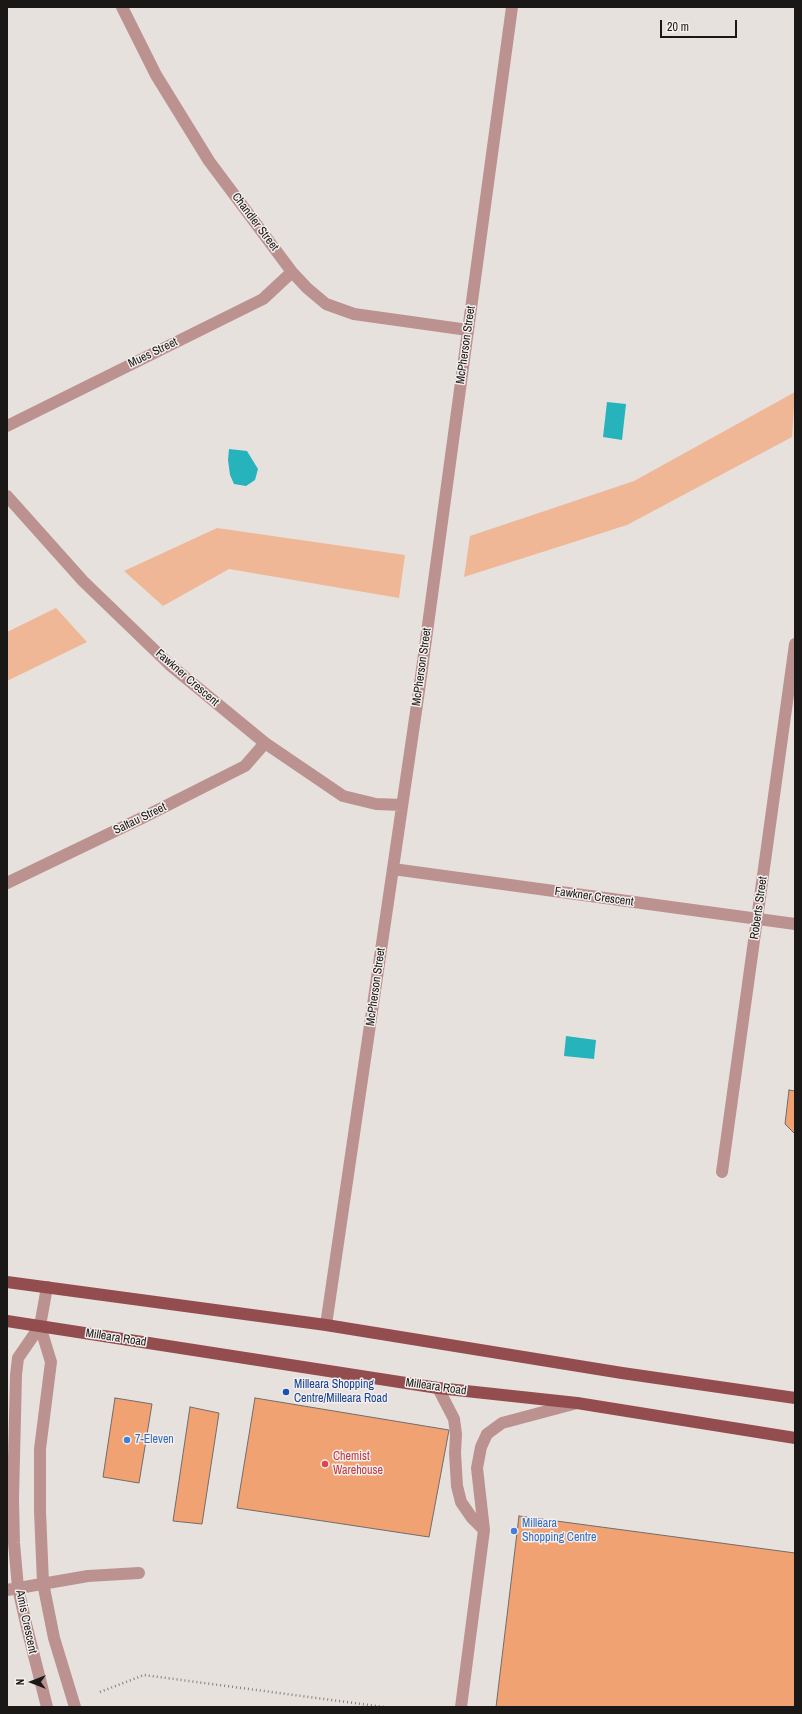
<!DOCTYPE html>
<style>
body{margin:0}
#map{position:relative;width:802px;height:1714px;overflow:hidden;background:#e7e1de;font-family:"Archivo Narrow",sans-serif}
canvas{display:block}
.frame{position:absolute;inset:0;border:8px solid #1a1817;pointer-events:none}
.north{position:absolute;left:12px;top:1662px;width:40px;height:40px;-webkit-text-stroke:3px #f4efec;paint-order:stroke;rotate:270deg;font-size:11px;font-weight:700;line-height:16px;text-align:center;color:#1a1817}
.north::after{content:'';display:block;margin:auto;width:14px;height:18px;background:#1a1817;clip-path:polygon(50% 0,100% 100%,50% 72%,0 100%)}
.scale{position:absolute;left:660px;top:20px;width:77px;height:18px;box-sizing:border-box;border:2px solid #1a1817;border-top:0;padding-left:5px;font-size:12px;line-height:14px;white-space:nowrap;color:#1a1817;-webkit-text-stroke:3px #f4efec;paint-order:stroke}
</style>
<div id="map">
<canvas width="802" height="1714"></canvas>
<div class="frame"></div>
<div class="north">N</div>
<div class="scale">20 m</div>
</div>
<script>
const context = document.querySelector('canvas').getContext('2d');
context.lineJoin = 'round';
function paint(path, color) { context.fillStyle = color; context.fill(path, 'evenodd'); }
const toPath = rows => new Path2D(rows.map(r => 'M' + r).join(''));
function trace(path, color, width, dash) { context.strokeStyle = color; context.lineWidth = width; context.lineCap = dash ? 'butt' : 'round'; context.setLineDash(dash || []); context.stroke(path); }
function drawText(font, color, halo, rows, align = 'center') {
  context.font = font + ' "Archivo Narrow",sans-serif'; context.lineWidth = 3; context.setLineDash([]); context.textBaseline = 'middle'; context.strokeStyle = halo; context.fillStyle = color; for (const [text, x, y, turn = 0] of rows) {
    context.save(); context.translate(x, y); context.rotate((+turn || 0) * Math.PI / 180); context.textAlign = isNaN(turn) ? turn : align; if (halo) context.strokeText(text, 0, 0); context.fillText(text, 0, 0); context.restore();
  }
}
paint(toPath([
 [795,392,792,437,627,525,464,577,470,536,634,481],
 [217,528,405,555,399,598,229,569,163,606,124,571],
 [56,608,87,642,7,681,7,632]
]), '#efb796');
paint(toPath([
 [607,402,626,404,622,440,603,437],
 [229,449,247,451,258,469,255,480,246,486,234,484,230,475,228,460],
 [566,1036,596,1040,594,1059,564,1056]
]), '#26b3bc');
const building = toPath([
 [789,1090,795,1091,795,1134,785,1124,789,1090],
 [115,1398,152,1404,139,1483,103,1477,115,1398],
 [255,1398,449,1430,429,1537,237,1508,255,1398],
 [190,1407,219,1413,202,1524,173,1521,190,1407],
 [519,1516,795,1553,795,1707,496,1707,519,1516]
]);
paint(building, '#f0a273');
trace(building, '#706c69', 1);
trace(toPath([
 [100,1692,144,1675,384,1707]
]), '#837f7d', 2.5, [1, 3]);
trace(toPath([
 [122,7,156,75,209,161,292,272,307,288,326,304,354,314,468,330],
 [7,426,263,299,292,272],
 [7,496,83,581,170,665,265,743,343,796,376,804,402,805],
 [393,869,795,924],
 [7,883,146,816,245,766,265,743],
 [722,1172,795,644],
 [47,1287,40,1326,18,1358,16,1375,13,1499,14,1543,18,1588,27,1628,47,1707],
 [326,1325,419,691,512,7],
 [40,1326,51,1362,40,1449,40,1511,43,1583,54,1638,75,1707],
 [438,1388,454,1419,456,1434,455,1453,457,1486,461,1502,472,1518,484,1530],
 [7,1590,88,1576,139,1573],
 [461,1707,484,1530,477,1468,481,1447,487,1434,502,1423,577,1403]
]), '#bc9291', 12);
trace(toPath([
 [7,1282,326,1325,622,1373,795,1398],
 [7,1321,438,1388,577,1403,795,1438]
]), '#944d4f', 12);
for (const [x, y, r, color] of [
 [286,1392,4,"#1a4fb4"],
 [127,1440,4,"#3f7fe0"],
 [325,1464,4,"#e0444e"],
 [514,1531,4,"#3f7fe0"]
]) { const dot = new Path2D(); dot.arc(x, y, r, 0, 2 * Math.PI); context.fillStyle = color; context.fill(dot); trace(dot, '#f4efec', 1.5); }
drawText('12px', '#1a1817', '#f4efec', [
 ["Chandler Street",255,222,53],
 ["McPherson Street",466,345,-82],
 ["Mues Street",153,353,-26],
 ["McPherson Street",422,667,-82],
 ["Fawkner Crescent",187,678,41],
 ["Saltau Street",140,819,-26],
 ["Fawkner Crescent",594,897,8],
 ["Roberts Street",759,908,-82],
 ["McPherson Street",376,987,-82],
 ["Milleara Road",116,1338,9],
 ["Milleara Road",436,1387,8],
 ["Amis Crescent",26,1622,78]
]);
drawText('12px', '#164399', '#f4efec', [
 ["Milleara Shopping",294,1385],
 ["Centre/Milleara Road",294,1399]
], 'left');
drawText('12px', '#366cbe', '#f4efec', [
 ["7-Eleven",135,1440],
 ["Milleara",522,1524],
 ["Shopping Centre",522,1538]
], 'left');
drawText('12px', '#be3a42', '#f4efec', [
 ["Chemist",333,1457],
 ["Warehouse",333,1471]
], 'left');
</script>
